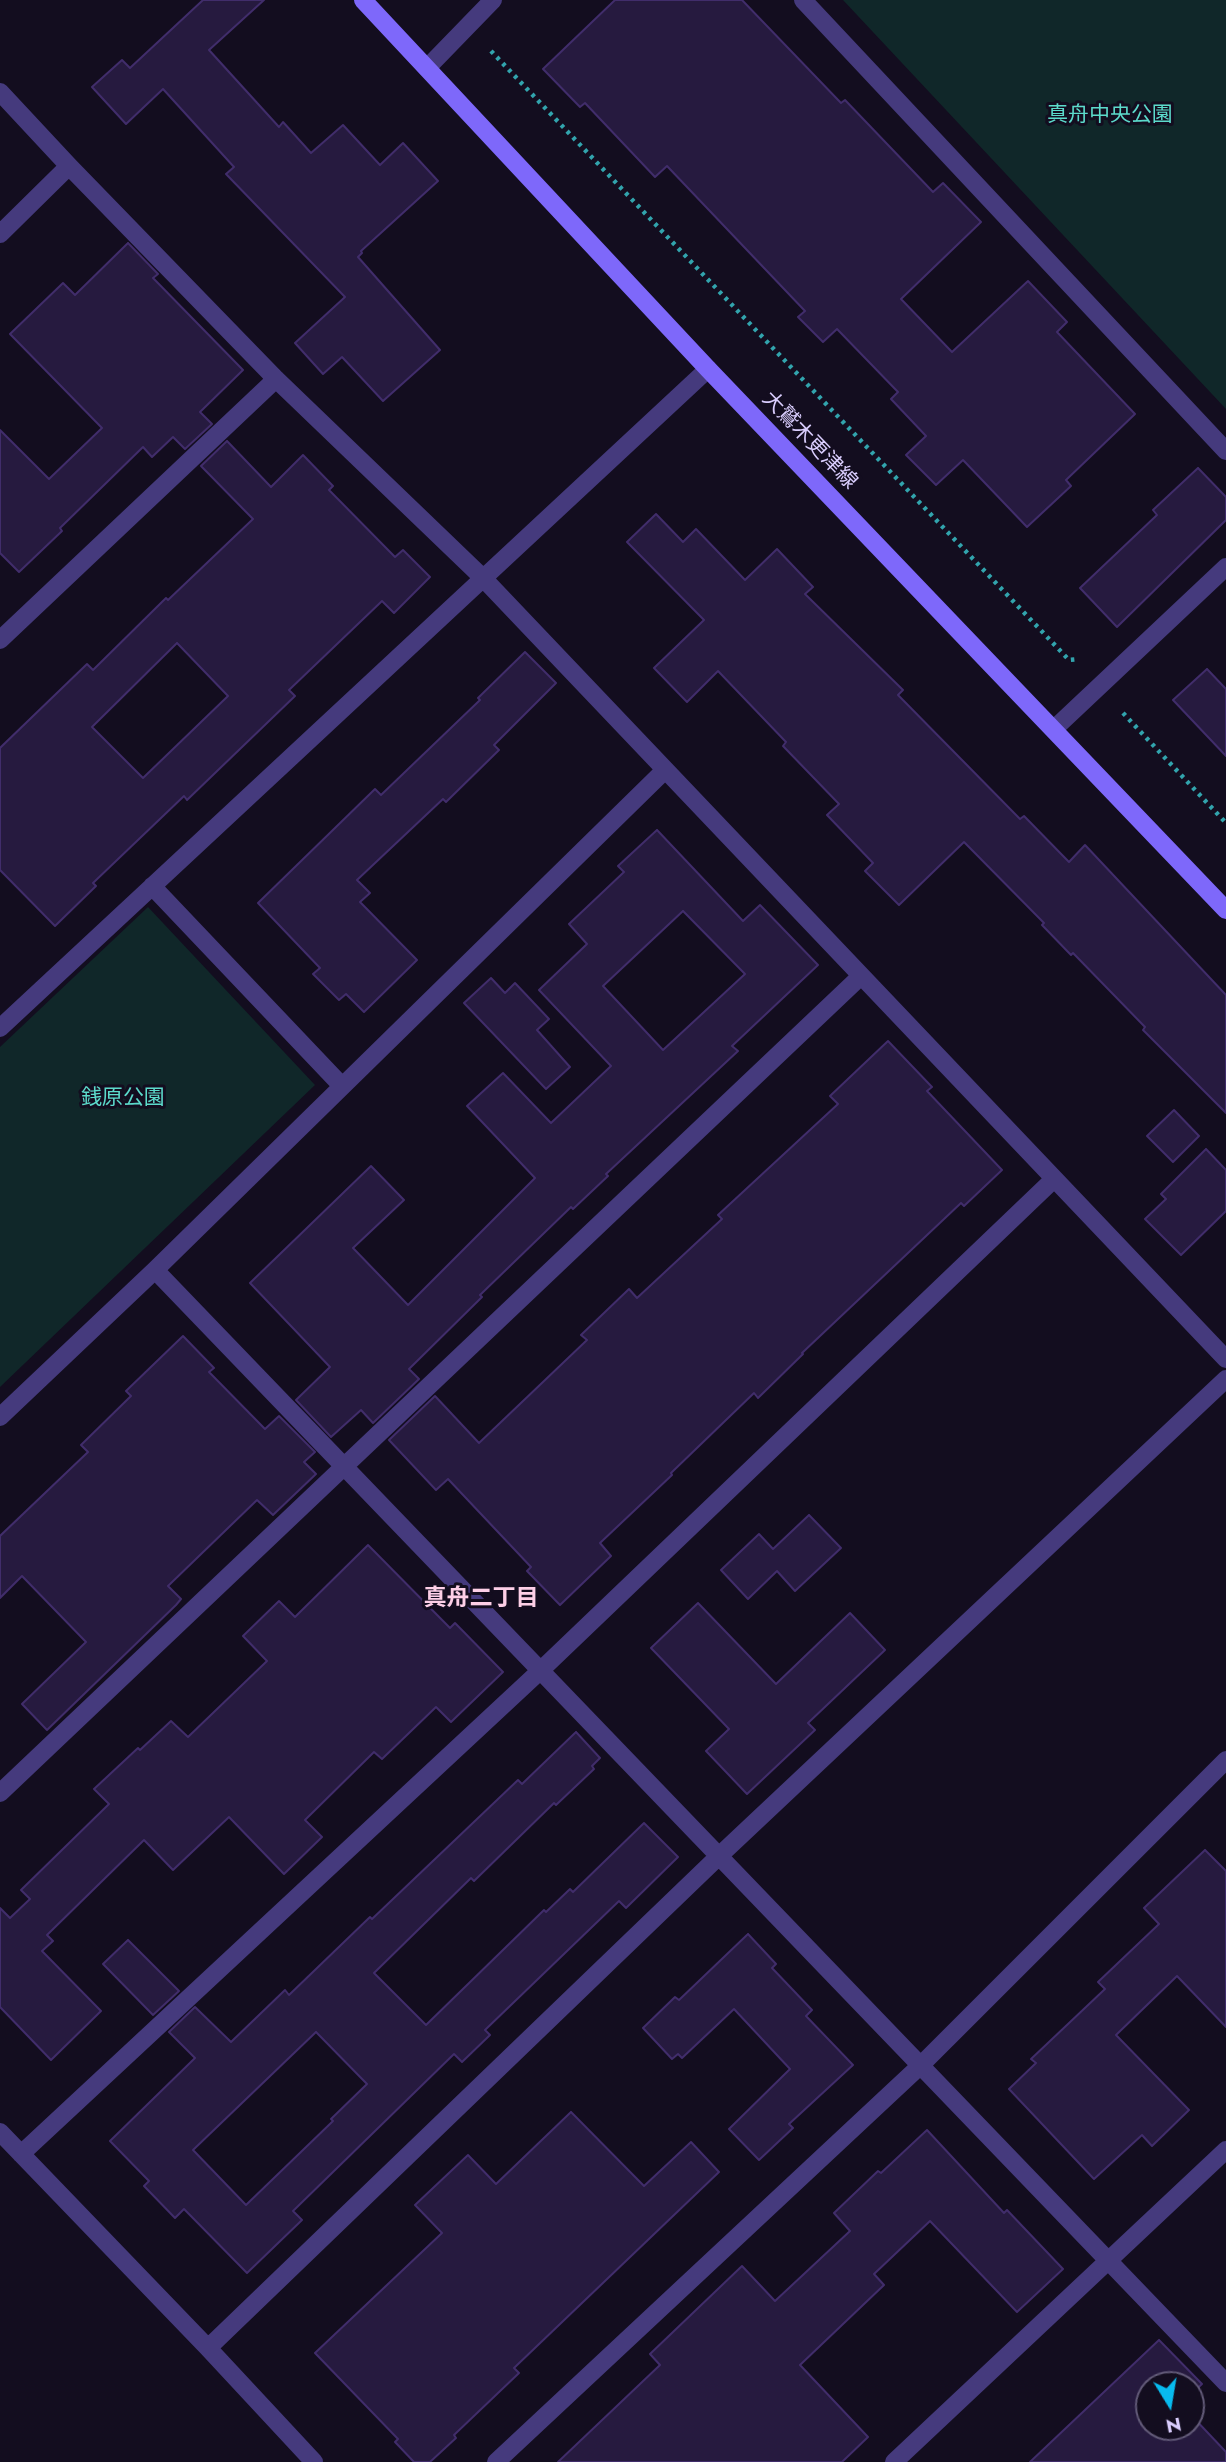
<!DOCTYPE html>
<meta charset="utf-8">
<style>
body{margin:0}
#map{position:relative;width:1226px;height:2462px;overflow:hidden;background:#130d1f;font-family:Jost,sans-serif}
canvas{display:block}
.north{position:absolute;left:1135px;top:2371px;width:70px;height:70px;box-sizing:border-box;background:#130d1f;border:2px solid #625a78;border-radius:50%;rotate:169deg;font-size:19px;font-weight:700;line-height:28px;text-align:center;color:#d9cdfd}
.north::after{content:'';display:block;margin:auto;width:24px;height:32px;background:#08baee;clip-path:polygon(50% 0,100% 100%,50% 72%,0 100%)}
</style>
<div id="map">
<canvas width="1226" height="2462"></canvas>
<div class="north">N</div>
</div>
<script>
const context = document.querySelector('canvas').getContext('2d');
context.lineJoin = 'round';
function paint(path, color) { context.fillStyle = color; context.fill(path, 'evenodd'); }
const toPath = rows => new Path2D(rows.map(r => 'M' + r).join(''));
function trace(path, color, width, dash) { context.strokeStyle = color; context.lineWidth = width; context.lineCap = dash ? 'butt' : 'round'; context.setLineDash(dash || []); context.stroke(path); }
function drawText(font, color, halo, rows, align = 'center') {
  context.font = font + ' Jost,"Noto Sans JP",sans-serif'; context.lineWidth = 6; context.setLineDash([]); context.textBaseline = 'middle'; context.strokeStyle = halo; context.fillStyle = color; for (const [text, x, y, turn = 0] of rows) {
    context.save(); context.translate(x, y); context.rotate((+turn || 0) * Math.PI / 180); context.textAlign = isNaN(turn) ? turn : align; if (halo) context.strokeText(text, 0, 0); context.fillText(text, 0, 0); context.restore();
  }
}
paint(toPath([
 [843,0,1226,0,1226,409],
 [148,907,315,1085,0,1387,0,1047]
]), '#102729');
const building = toPath([
 [203,0,264,0,209,50,279,127,283,122,311,153,343,125,380,165,403,143,438,181,361,251,362,253,358,257,440,350,383,401,342,357,323,374,295,343,345,297,226,174,234,167,163,89,126,124,92,87,122,60,130,68,203,0],
 [615,0,742,0,841,103,845,100,933,192,943,183,981,222,901,299,952,352,1028,281,1067,322,1057,332,1135,414,1066,480,1071,486,1027,527,963,460,936,485,906,455,926,436,891,399,898,392,837,329,823,342,798,317,805,311,667,166,655,177,585,103,580,107,543,69,615,0],
 [128,243,158,274,153,278,243,370,200,412,212,424,185,449,173,437,152,457,143,447,60,528,62,531,19,572,0,553,0,430,49,479,102,428,10,334,63,283,75,295,128,243],
 [227,441,271,487,303,455,333,486,329,490,395,557,403,550,430,577,394,613,382,601,289,690,295,696,187,800,184,796,93,883,96,886,55,926,0,870,0,748,87,664,93,670,166,598,168,600,253,519,201,466,227,441],
 [177,643,228,696,143,778,92,727,177,643],
 [1198,468,1226,497,1226,520,1117,627,1080,588,1157,515,1153,510,1198,468],
 [656,514,683,542,696,529,745,580,777,549,813,587,805,594,903,690,898,695,1020,819,1024,816,1069,862,1085,845,1226,995,1226,1113,1143,1030,1145,1027,1073,953,1071,955,1042,925,1044,923,964,842,899,905,865,871,873,863,827,815,839,804,783,746,786,742,718,671,687,702,654,668,704,620,627,542,656,514],
 [525,652,556,683,494,745,499,750,446,802,443,799,357,880,370,893,360,902,417,960,364,1012,346,994,339,1000,313,974,320,968,258,903,375,789,381,795,480,700,478,698,525,652],
 [1207,669,1226,689,1226,756,1173,700,1207,669],
 [657,830,743,921,760,905,818,965,732,1046,738,1051,606,1174,608,1176,573,1209,571,1207,480,1295,482,1297,409,1369,419,1379,373,1423,361,1410,331,1437,296,1400,330,1367,250,1283,371,1166,404,1200,353,1248,408,1305,535,1178,467,1106,503,1073,551,1123,611,1066,539,990,587,944,569,924,624,872,618,866,657,830],
 [683,911,745,974,663,1050,603,986,683,911],
 [491,978,505,993,515,983,549,1019,537,1030,570,1067,546,1089,464,1003,491,978],
 [888,1041,932,1087,927,1091,1002,1170,964,1206,961,1203,802,1353,803,1354,758,1398,754,1393,671,1473,672,1475,600,1543,611,1556,560,1605,527,1571,531,1567,448,1479,436,1490,389,1440,435,1396,479,1443,587,1340,581,1335,629,1289,637,1298,722,1219,718,1215,838,1104,830,1096,888,1041],
 [1174,1110,1199,1136,1173,1162,1147,1136,1174,1110],
 [1206,1149,1226,1170,1226,1211,1181,1255,1145,1219,1166,1199,1161,1194,1206,1149],
 [183,1336,214,1368,209,1372,265,1429,279,1416,315,1452,304,1462,316,1474,273,1515,257,1500,168,1586,181,1599,176,1605,47,1730,22,1704,86,1642,22,1576,0,1598,0,1536,88,1452,81,1445,131,1396,126,1391,183,1336],
 [809,1515,841,1548,795,1591,777,1571,748,1599,721,1570,759,1534,773,1549,809,1515],
 [368,1545,450,1628,455,1623,503,1672,451,1722,436,1707,382,1759,374,1752,305,1820,322,1837,284,1874,229,1817,173,1870,144,1840,47,1935,53,1941,42,1951,101,2011,51,2060,0,2007,0,1908,10,1918,30,1899,21,1890,109,1804,94,1789,138,1748,140,1750,171,1721,188,1737,267,1661,243,1636,279,1601,295,1617,368,1545],
 [698,1603,776,1684,850,1613,885,1650,808,1723,815,1730,747,1794,706,1751,729,1729,651,1648,698,1603],
 [576,1732,600,1758,592,1766,594,1769,556,1805,554,1803,474,1881,471,1878,374,1973,426,2025,544,1910,546,1912,570,1889,573,1892,644,1823,678,1857,626,1908,619,1901,485,2030,490,2035,462,2062,454,2054,293,2211,302,2220,247,2273,184,2209,175,2218,144,2186,149,2181,110,2141,195,2058,169,2032,195,2007,231,2042,285,1990,289,1995,370,1917,372,1919,518,1780,522,1784,576,1732],
 [316,2032,367,2084,331,2119,333,2121,246,2205,193,2150,316,2032],
 [1205,1850,1226,1871,1226,2027,1177,1976,1116,2035,1189,2110,1152,2146,1142,2135,1094,2179,1009,2089,1036,2063,1031,2059,1105,1989,1098,1982,1159,1924,1144,1908,1205,1850],
 [748,1934,776,1964,772,1968,812,2010,806,2016,853,2065,789,2124,793,2128,759,2160,729,2129,790,2069,734,2009,682,2058,678,2054,672,2059,643,2028,675,1997,679,2000,748,1934],
 [128,1940,179,1991,153,2015,103,1964,128,1940],
 [571,2112,644,2186,691,2142,719,2172,514,2368,519,2373,454,2435,456,2438,430,2462,414,2462,395,2442,398,2439,315,2353,442,2233,415,2205,468,2155,496,2184,571,2112],
 [927,2130,1004,2213,1007,2210,1063,2269,1017,2312,930,2221,874,2274,884,2285,800,2365,868,2437,842,2462,558,2462,660,2365,650,2354,742,2266,775,2301,850,2231,834,2213,878,2171,881,2173,927,2130],
 [1159,2340,1202,2384,1191,2394,1191,2385,1149,2385,1149,2427,1191,2427,1191,2415,1226,2452,1226,2462,1030,2462,1159,2340]
]);
paint(building, '#261a3f');
trace(building, '#412d6b', 2);
trace(toPath([
 [491,51,1069,660,1079,659],
 [1123,713,1226,823]
]), '#32a4ad', 4.5, [3.5, 5]);
trace(toPath([
 [803,0,1226,451],
 [427,68,493,0],
 [0,92,69,166,276,379,483,578,1226,1359],
 [0,234,69,166],
 [0,640,276,379],
 [1054,729,1226,567],
 [152,886,341,1085],
 [0,1028,708,369],
 [155,1270,1226,2383],
 [0,1417,155,1270,665,770],
 [0,1793,861,976],
 [0,2132,208,2348,314,2462],
 [21,2154,541,1670,1054,1179],
 [208,2348,719,1856,1226,1379],
 [496,2462,921,2065,1226,1760],
 [894,2462,1226,2150]
]), '#453a7d', 18);
trace(toPath([
 [363,0,708,369,1226,910]
]), '#7e68fa', 18);
drawText('21px', '#5cdacb', '#130d1f', [
 ["真舟中央公園",1110,116],
 ["銭原公園",123,1099]
]);
drawText('21px', '#d9cdfd', '#130d1f', [
 ["大鷲木更津線",809,441,46]
]);
drawText('bold 23px', '#fdcfe7', '#130d1f', [
 ["真舟二丁目",481,1599]
]);
</script>
